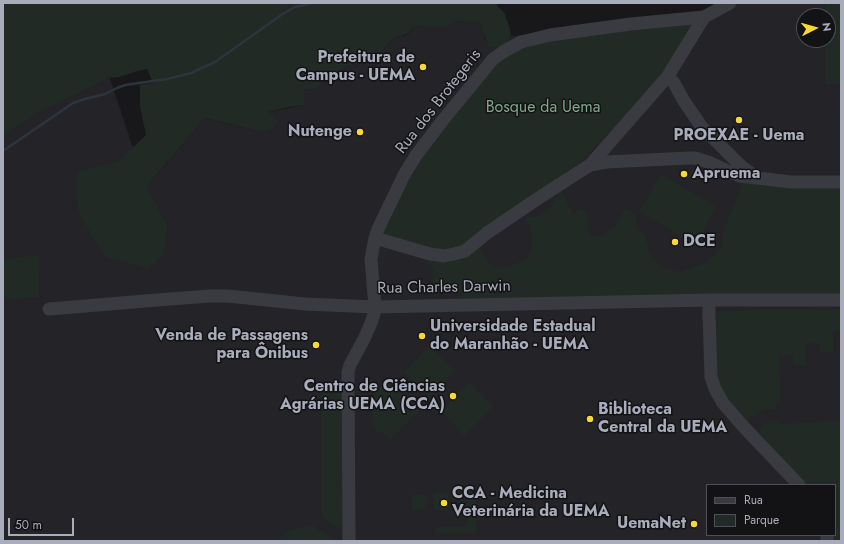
<!DOCTYPE html>
<meta charset="utf-8">
<style>
body{margin:0}
#map{position:relative;width:844px;height:544px;overflow:hidden;background:#18181a;font-family:Jost,sans-serif}
canvas{display:block}
.frame{position:absolute;inset:0;border:4px solid #a9acba;pointer-events:none}
.legend{position:absolute;left:706px;top:484px;width:130px;height:52px;box-sizing:border-box;background:#131315;border:1px solid #4f5057;margin:0;padding:5px 7px;list-style:none;font-size:12px;color:#a9acba}
.legend li{display:flex;align-items:center;gap:8px;height:20px}
.legend b{width:20px;border:1px solid #4f5057}
.north{position:absolute;left:796px;top:8px;width:40px;height:40px;box-sizing:border-box;background:#131315;border:1px solid #4f5057;border-radius:50%;rotate:84deg;font-size:11px;font-weight:700;line-height:16px;text-align:center;color:#a9acba}
.north::after{content:'';display:block;margin:auto;width:14px;height:18px;background:#f8d832;clip-path:polygon(50% 0,100% 100%,50% 72%,0 100%)}
.scale{position:absolute;left:8px;top:518px;width:66px;height:18px;box-sizing:border-box;border:2px solid #a9acba;border-top:0;padding-left:5px;font-size:12px;line-height:14px;white-space:nowrap;color:#a9acba;-webkit-text-stroke:3px #131315;paint-order:stroke}
</style>
<div id="map">
<canvas width="844" height="544"></canvas>
<div class="frame"></div>
<ul class="legend">
<li><b style="height:5px;background:#3a3a41"></b>Rua</li>
<li><b style="height:11px;background:#212a24"></b>Parque</li>
</ul>
<div class="north">N</div>
<div class="scale">50 m</div>
</div>
<script>
const context = document.querySelector('canvas').getContext('2d');
context.lineJoin = 'round';
function paint(path, color) { context.fillStyle = color; context.fill(path, 'evenodd'); }
const toPath = rows => new Path2D(rows.map(r => 'M' + r).join(''));
function trace(path, color, width, dash) { context.strokeStyle = color; context.lineWidth = width; context.lineCap = dash ? 'butt' : 'round'; context.setLineDash(dash || []); context.stroke(path); }
function drawText(font, color, halo, rows, align = 'center') {
  context.font = font + ' Jost,sans-serif'; context.lineWidth = 3; context.setLineDash([]); context.textBaseline = 'middle'; context.strokeStyle = halo; context.fillStyle = color; for (const [text, x, y, turn = 0] of rows) {
    context.save(); context.translate(x, y); context.rotate((+turn || 0) * Math.PI / 180); context.textAlign = isNaN(turn) ? turn : align; if (halo) context.strokeText(text, 0, 0); context.fillText(text, 0, 0); context.restore();
  }
}
paint(toPath([
 [3,3,85,3,146,187,205,118,262,132,269,112,304,105,303,90,317,88,328,78,348,66,360,63,371,62,394,38,407,35,413,28,424,26,449,26,454,21,480,23,483,30,485,40,505,46,511,36,530,35,704,11,715,3,841,3,841,541,3,541],
 [804,16,828,16,828,40,804,40],
 [707,485,835,485,835,535,707,535]
]), '#242327');
paint(toPath([
 [3,3,497,3,497,6,504,12,510,29,511,36,505,46,496,48,488,46,480,23,454,21,449,26,424,26,413,28,407,34,394,38,371,62,360,63,348,66,328,78,317,88,304,90,304,105,289,107,269,112,278,122,272,129,262,132,205,118,146,187,168,226,163,255,148,269,105,257,78,212,77,172,119,161,146,135,140,107,140,85,153,83,147,69,137,71,119,77,109,78,43,110,18,126,3,136],
 [825,3,841,3,841,84,825,84,825,40,828,40,828,16,825,16],
 [693,24,660,80,578,165,518,204,467,244,438,254,381,235,394,203,428,150,500,58,524,45,545,40],
 [661,174,717,207,695,245,639,211],
 [743,182,841,185,841,295,462,299,461,293,456,291,446,292,439,289,431,280,433,277,434,267,427,264,429,260,479,247,493,268,509,266,524,260,531,252,532,236,526,218,539,216,551,207,561,190,573,214,580,209,587,213,586,220,590,235,602,236,617,223,625,209,636,214,636,229,646,235,646,241,651,255,661,267,680,272,707,262,721,248,723,236,729,216,733,208],
 [40,255,39,297,3,300,3,259],
 [777,309,824,310,841,309,841,331,833,331,834,352,820,353,819,343,806,344,806,365,793,365,793,355,779,356,781,402,778,402,776,409,764,410,748,420,740,413,727,398,718,380,716,372,715,314,719,311],
 [430,346,455,371,429,397,403,372],
 [328,381,335,381,339,383,343,388,343,524,341,527,339,528,336,527,326,521,323,517,321,511,321,390,325,385],
 [469,382,494,407,464,436,441,411],
 [390,384,419,411,390,440,381,432,376,431,373,424,372,410,375,392,378,388],
 [775,419,780,422,781,424,841,420,841,541,833,541,832,535,835,535,835,485,807,485,758,431,764,424,768,421],
 [433,493,448,493,448,510,434,510],
 [426,494,426,510,412,510,411,495],
 [466,496,476,496,477,533,435,533,435,527,467,526],
 [312,525,337,541,275,541,291,530]
]), '#212a24');
trace(toPath([
 [3,151,73,103,85,99,105,94,117,88,125,85,167,79,191,73,215,62,284,13,295,7,313,3]
]), '#2d343e', 2.5);
trace(toPath([
 [668,76,674,83,684,101,701,126,742,167,755,176],
 [590,165,668,76,704,17],
 [375,238,430,254,444,256,458,253,465,251,487,233,537,199,590,165,606,162,689,158,695,158,711,163,732,173,740,176,791,182,841,182],
 [709,300,709,314,711,377,715,389,723,403,742,425,799,485],
 [49,309,157,300,210,296,228,296,305,304,375,307,709,300,841,300],
 [827,535,827,541],
 [349,541,348,372,350,365,364,339,371,323,374,314,375,307,371,259,375,238,378,229,404,175,417,154,443,120,493,59,503,52,521,42,538,38,550,35,631,24,704,17,730,3]
]), '#3a3a41', 13);
for (const [x, y, r, color] of [
 [423,67,4,"#f8d832"],
 [739,120,4,"#f8d832"],
 [360,132,4,"#f8d832"],
 [684,174,4,"#f8d832"],
 [675,242,4,"#f8d832"],
 [422,336,4,"#f8d832"],
 [316,345,4,"#f8d832"],
 [453,396,4,"#f8d832"],
 [590,419,4,"#f8d832"],
 [444,503,4,"#f8d832"],
 [694,524,4,"#f8d832"]
]) { const dot = new Path2D(); dot.arc(x, y, r, 0, 2 * Math.PI); context.fillStyle = color; context.fill(dot); trace(dot, '#131315', 1.5); }
drawText('bold 16px', '#a9acba', '#131315', [
 ["Prefeitura de",415,58],
 ["Campus - UEMA",415,76],
 ["Nutenge",352,132],
 ["PROEXAE - Uema",739,136,"center"],
 ["Apruema",692,174,"left"],
 ["DCE",683,242,"left"],
 ["Universidade Estadual",430,327,"left"],
 ["do Maranhão - UEMA",430,345,"left"],
 ["Venda de Passagens",308,336],
 ["para Ônibus",308,354],
 ["Centro de Ciências",445,387],
 ["Agrárias UEMA (CCA)",445,405],
 ["Biblioteca",598,410,"left"],
 ["Central da UEMA",598,428,"left"],
 ["CCA - Medicina",452,494,"left"],
 ["Veterinária da UEMA",452,512,"left"],
 ["UemaNet",686,524]
], 'right');
drawText('16px', '#a9acba', '#131315', [
 ["Rua dos Brotegeris",439,102,-52],
 ["Rua Charles Darwin",444,288,-1]
]);
drawText('16px', '#80a589', '#131315', [
 ["Bosque da Uema",543,108]
]);
</script>
